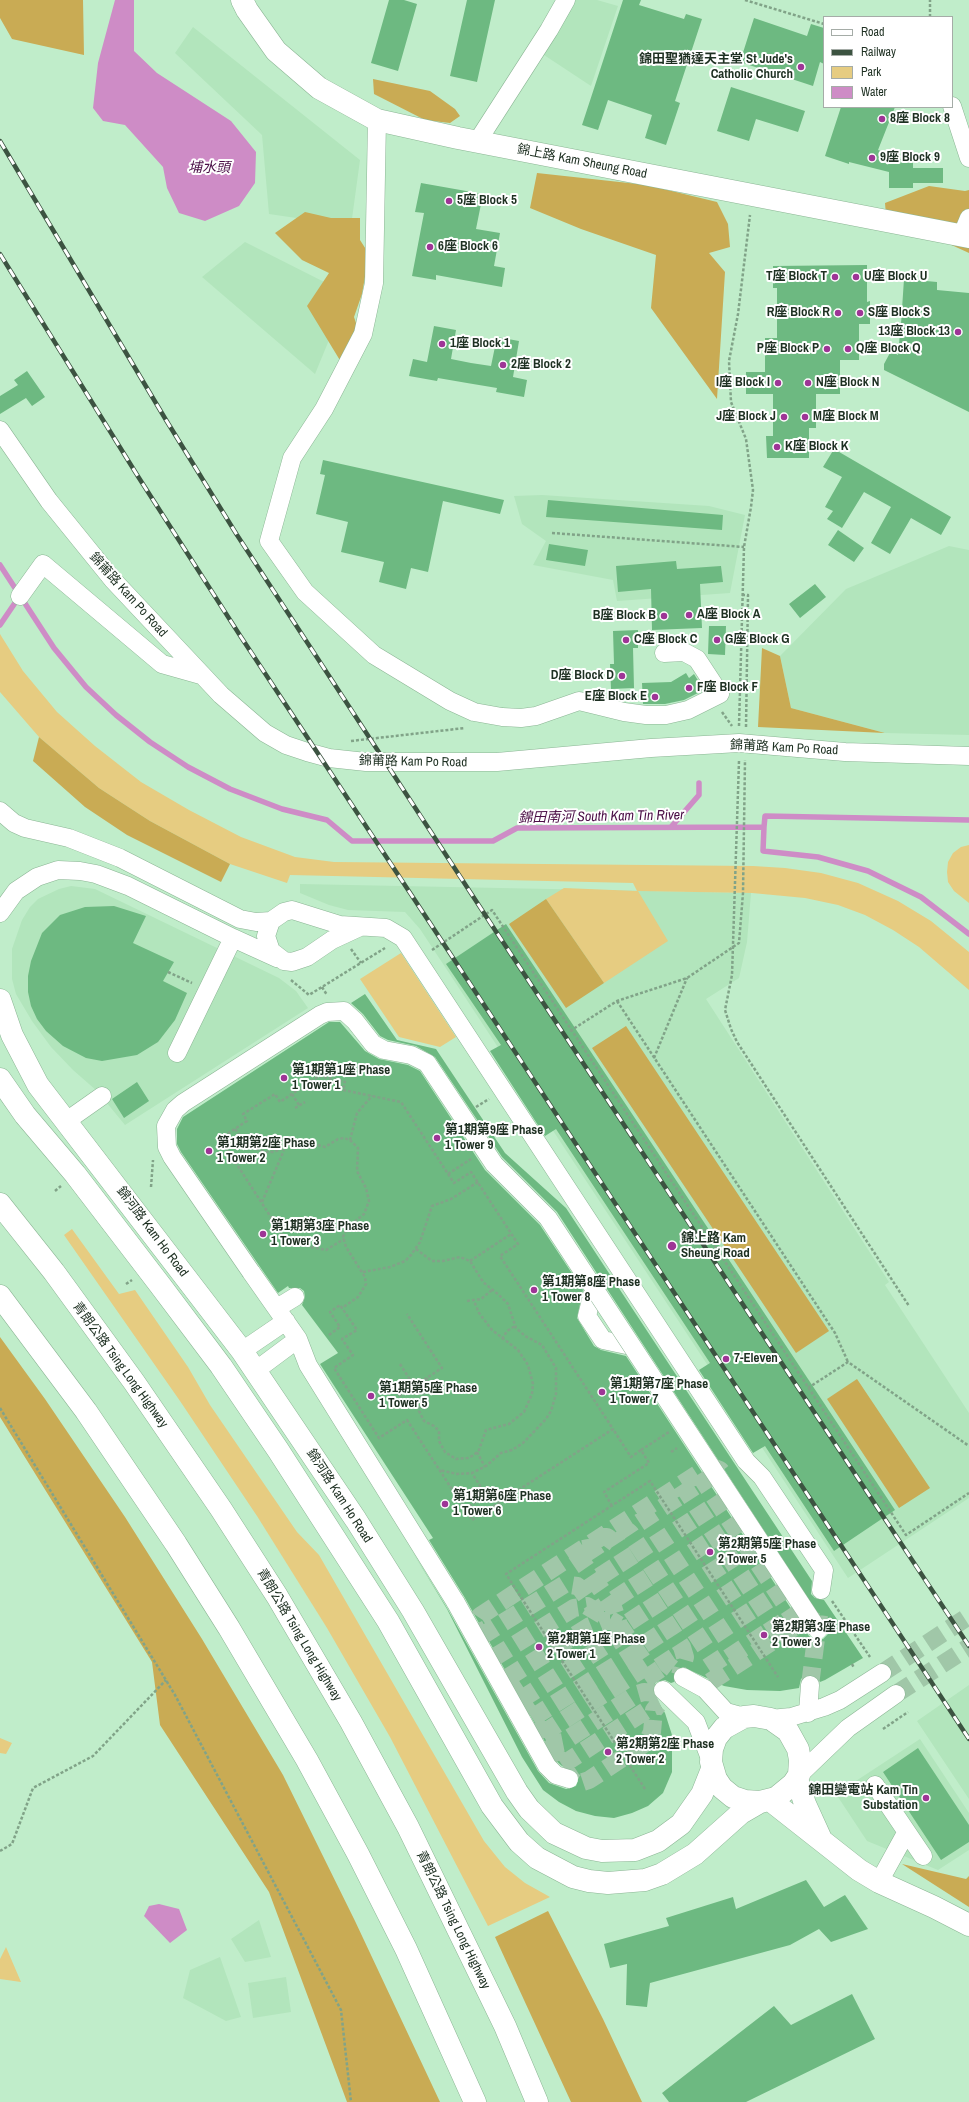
<!DOCTYPE html>
<meta charset="utf-8">
<style>
body{margin:0}
#map{position:relative;width:969px;height:2102px;overflow:hidden;background:#c0edca;font-family:"Archivo Narrow",sans-serif}
canvas{display:block}
.legend{position:absolute;left:823px;top:16px;width:130px;height:92px;box-sizing:border-box;background:#fff;border:1px solid #a5aca7;margin:0;padding:5px 7px;list-style:none;font-size:12px;color:#1e3022}
.legend li{display:flex;align-items:center;gap:8px;height:20px}
.legend b{width:20px;border:1px solid #a5aca7}
</style>
<div id="map">
<canvas width="969" height="2102"></canvas>
<ul class="legend">
<li><b style="height:5px;background:#fff"></b>Road</li>
<li><b style="height:5px;background:#3c5341"></b>Railway</li>
<li><b style="height:11px;background:#e6cc81"></b>Park</li>
<li><b style="height:11px;background:#ce8cc6"></b>Water</li>
</ul>
</div>
<script>
const context = document.querySelector('canvas').getContext('2d');
context.lineJoin = 'round';
function paint(path, color) { context.fillStyle = color; context.fill(path, 'evenodd'); }
const toPath = rows => new Path2D(rows.map(r => 'M' + r).join(''));
function trace(path, color, width, dash) { context.strokeStyle = color; context.lineWidth = width; context.lineCap = dash ? 'butt' : 'round'; context.setLineDash(dash || []); context.stroke(path); }
function drawText(font, color, halo, rows, align = 'center') {
  context.font = font + ' "Archivo Narrow","Noto Sans TC",sans-serif'; context.lineWidth = 4; context.setLineDash([]); context.textBaseline = 'middle'; context.strokeStyle = halo; context.fillStyle = color; for (const [text, x, y, turn = 0] of rows) {
    context.save(); context.translate(x, y); context.rotate((+turn || 0) * Math.PI / 180); context.textAlign = isNaN(turn) ? turn : align; if (halo) context.strokeText(text, 0, 0); context.fillText(text, 0, 0); context.restore();
  }
}
paint(toPath([
 [576,0,597,0,618,6,591,86,541,53],
 [193,27,360,160,351,226,269,214,262,135,175,53],
 [245,242,348,294,315,374,202,277],
 [542,495,709,506,745,515,730,593,617,601,613,580,533,565,546,541,522,524,514,496],
 [949,546,969,550,969,735,885,733,791,708,780,656,846,589],
 [300,884,751,893,747,942,739,978,706,999,889,1282,885,1285,969,1413,969,1498,848,1578,420,929,405,912,348,910,329,905,300,893],
 [71,886,95,889,279,978,296,991,308,1008,125,1125,97,1091,73,1070,51,1047,32,1021,16,994,12,979,12,949,22,920,30,907,38,899,59,889],
 [969,1685,969,1799,917,1721],
 [920,1739,969,1813,969,1850,938,1870,867,1841,836,1794],
 [259,1920,271,1957,245,1962,231,1939],
 [220,1957,241,2017,226,2021,183,1998,190,1970],
 [286,1977,291,2012,253,2018,248,1983]
]), '#b2e5bc');
paint(toPath([
 [0,634,23,671,57,712,95,746,141,782,189,810,241,837,295,857,334,862,753,866,785,868,821,873,858,883,898,901,931,921,969,952,969,990,919,947,893,930,865,915,838,905,805,898,752,893,638,891,668,941,604,983,546,899,564,888,637,891,633,883,290,875,287,883,230,864,150,821,99,788,39,737,0,692],
 [969,845,969,903,954,891,948,882,947,872,948,862,953,853,961,847],
 [401,953,456,1037,440,1047,399,1037,360,979],
 [72,1229,119,1294,135,1290,188,1367,210,1405,297,1532,319,1555,484,1841,505,1867,525,1883,550,1897,488,1926,390,1737,327,1628,257,1516,180,1401,64,1235],
 [0,1738,12,1743,6,1754,0,1753],
 [6,1947,21,1982,0,1979,0,1959]
]), '#e6cc81');
paint(toPath([
 [0,0,83,0,84,55,12,39,0,18],
 [373,79,430,91,455,109,460,116,450,123,425,120,374,94],
 [537,173,647,185,717,202,728,224,730,247,709,253,725,272,717,399,651,308,656,255,581,229,530,208],
 [929,186,965,191,969,190,969,253,886,215,885,203],
 [305,212,331,218,360,218,360,240,369,254,362,294,354,317,365,350,341,362,307,306,329,273,302,260,275,233],
 [762,648,780,656,791,708,885,733,758,727],
 [39,737,99,788,150,821,230,864,221,882,127,835,85,807,33,761],
 [546,899,604,983,566,1008,509,924],
 [626,1026,829,1331,796,1353,592,1048],
 [0,1337,45,1399,125,1517,202,1639,283,1775,355,1921,440,2102,347,2102,269,1892,160,1725,152,1662,0,1417],
 [857,1379,930,1488,899,1508,827,1399],
 [902,1864,966,1879,969,1876,969,1907],
 [548,1911,603,2019,642,2102,571,2102,495,1937]
]), '#c9ab54');
paint(toPath([
 [115,0,134,0,134,51,157,73,231,121,256,152,255,183,239,206,205,221,179,213,167,188,163,167,125,125,103,121,93,108,98,63],
 [159,1904,179,1909,187,1930,170,1943,144,1916,149,1906]
]), '#ce8cc6');
trace(toPath([
 [0,565,54,648,86,687,116,715,150,742,188,767,230,789,282,809,327,820,352,841,493,841,517,828,764,827,765,816,969,820],
 [0,625,19,597],
 [671,827,699,795,699,783],
 [764,827,763,851,818,857,868,871,921,897,969,934]
]), '#ce8cc6', 5.5);
paint(toPath([
 [389,0,404,0,417,4,398,71,371,63],
 [467,0,495,0,477,82,450,76],
 [623,0,641,0,639,5,684,19,686,14,702,19,675,101,680,103,666,145,645,138,652,115,608,100,598,130,582,125],
 [754,18,807,36,811,24,824,28,824,64,820,62,813,86,740,62],
 [731,87,805,111,798,132,756,119,749,141,717,131],
 [841,107,895,107,878,150,887,153,885,159,913,159,913,168,943,168,943,183,913,183,913,188,889,188,889,172,849,162,849,164,825,156],
 [421,183,483,194,476,229,500,233,494,266,505,268,502,287,436,275,436,280,412,276,424,213,415,212],
 [867,265,867,302,870,301,870,324,859,324,859,360,840,360,840,394,816,394,816,428,809,428,809,458,767,458,766,436,773,436,773,394,746,394,746,372,765,372,765,338,777,338,777,288,773,288,773,266],
 [904,279,937,282,937,290,969,293,969,412,884,370,884,364,891,351,898,355,900,333,905,324,901,324],
 [434,326,456,330,451,359,471,363,491,366,497,337,519,341,513,377,527,380,524,397,496,392,497,388,467,383,438,378,437,381,409,376,413,359,427,362],
 [27,371,45,397,32,406,26,398,0,414,0,396,18,385,14,380],
 [834,449,951,517,941,535,911,518,890,554,871,543,891,507,864,492,842,528,827,519,833,511,825,507,842,477,823,467],
 [323,460,504,500,500,514,443,501,428,572,411,568,406,589,379,582,384,562,341,552,348,522,316,514,325,475,320,474],
 [548,500,723,515,722,530,546,517],
 [838,530,864,548,854,562,828,545],
 [549,544,588,550,585,566,546,560],
 [676,561,677,569,721,566,723,582,700,584,702,628,652,630,651,589,618,592,616,566],
 [815,584,826,597,800,618,789,604],
 [709,626,726,626,725,655,708,654],
 [638,630,638,648,633,648,634,688,611,689,610,664,614,664,613,631],
 [686,673,689,678,694,674,704,690,684,700,665,704,643,704,642,683,671,682],
 [114,906,146,916,133,943,174,962,163,981,187,993,175,1020,158,1042,137,1055,102,1061,86,1058,63,1046,46,1031,37,1019,31,1006,28,992,28,976,31,961,42,933,60,915,85,907],
 [506,924,895,1510,834,1551,765,1446,753,1453,699,1370,710,1363,556,1129,545,1136,490,1051,501,1045,446,964],
 [365,994,397,1040,436,1049,505,1153,566,1208,812,1581,811,1594,815,1598,824,1600,863,1658,825,1680,820,1682,816,1676,806,1675,801,1679,799,1688,780,1691,747,1690,724,1686,683,1667,674,1672,674,1682,671,1683,665,1680,656,1682,653,1687,653,1693,665,1713,672,1735,672,1772,663,1793,648,1806,632,1813,614,1818,595,1816,576,1811,559,1802,543,1790,522,1757,447,1609,412,1551,447,1608,538,1771,549,1783,566,1789,576,1786,579,1776,576,1772,562,1766,555,1760,465,1598,429,1540,433,1538,320,1364,338,1353,302,1305,305,1297,304,1291,300,1288,289,1288,288,1286,278,1293,181,1152,177,1144,177,1129,183,1117,329,1022,340,1022,365,1051,379,1059,408,1065,420,1071,485,1170,540,1225,583,1290,577,1318,594,1346,601,1350,626,1356,809,1636,814,1640,823,1639,828,1634,828,1629,557,1212,502,1157,435,1057,416,1046,388,1040,380,1036,363,1014,351,1003],
 [137,1082,149,1101,124,1118,112,1099],
 [918,1748,969,1825,969,1842,941,1860,883,1772],
 [806,1880,824,1907,845,1895,868,1929,831,1942,819,1929,790,1945,650,1983,647,2007,626,2005,627,1964,610,1968,604,1944,669,1926,666,1918,733,1897,736,1909],
 [852,1994,875,2039,746,2102,669,2102,662,2093,774,2006,791,2025]
]), '#6db981');
trace(toPath([
 [699,1474,799,1625],
 [682,1484,781,1636],
 [665,1495,764,1647],
 [642,1510,741,1661],
 [616,1527,623,1527,630,1533,722,1673],
 [601,1537,607,1537,615,1543,682,1647,685,1657,680,1675],
 [583,1549,588,1548,593,1551,668,1665,683,1677],
 [576,1553,613,1607,619,1625,663,1690],
 [480,1637,565,1584,577,1586,581,1589,597,1612],
 [482,1641,474,1625,480,1616,705,1469,715,1468,720,1470,724,1475],
 [493,1658,574,1608,587,1606,619,1625],
 [882,1673,969,1616],
 [506,1677,572,1780,577,1784,589,1780,647,1742,652,1732,654,1710,658,1705],
 [507,1678,590,1626,602,1621,610,1621],
 [710,1682,808,1618,812,1609,810,1602],
 [810,1685,819,1615],
 [896,1694,969,1647],
 [520,1700,625,1633],
 [532,1718,637,1652],
 [542,1734,647,1666],
 [546,1740,553,1744,563,1742,637,1694,644,1692,657,1693],
 [562,1765,647,1710,660,1704]
]), '#a0c7a8', 18, [18, 9]);
const minor = toPath([
 [952,106,969,158],
 [377,120,374,283,363,334,324,409,292,458,269,541,305,592,374,655,450,701,474,712,502,717,521,718,536,716,579,701,624,712,646,715,666,715,688,710,720,694,697,659,684,652,664,653],
 [477,142,549,30,566,0],
 [962,235,969,218],
 [0,430,49,501,113,580,221,695,265,733,286,745,307,752,329,758,366,762,497,762,651,748,739,743,845,752,969,756],
 [20,596,43,564,162,664,201,675],
 [0,811,14,823,25,828,69,838,120,858,240,919,256,922,271,921],
 [0,913,16,891,37,877,58,870,80,871,96,874,128,886,233,938,277,958],
 [360,927,332,940,307,957,292,962,284,961,271,951,266,936,271,921,284,912,292,910,340,925,386,928,403,938,746,1461,762,1477,824,1570,821,1590],
 [177,1053,233,938],
 [65,1122,102,1096],
 [251,1272,298,1339,308,1365,456,1603],
 [594,1288,587,1316,603,1340,631,1346],
 [277,1308,295,1297],
 [242,1351,286,1321],
 [255,1371,298,1339],
 [683,1677,705,1689,726,1712,744,1717],
 [663,1690,696,1722,711,1761],
 [808,1713,810,1685],
 [771,1719,791,1717,824,1707,840,1700,882,1673],
 [799,1775,848,1728,896,1694],
 [875,1785,923,1856],
 [879,1882,906,1833]
]);
const major = toPath([
 [242,0,247,10,276,51,319,88,377,120,458,138,969,237],
 [0,1000,12,1035,38,1085,242,1351,300,1437,356,1520,413,1611,517,1792,529,1809,554,1833,586,1848,602,1851,635,1850,658,1841,681,1824,702,1794,712,1769],
 [0,1079,25,1115,75,1174,160,1285,221,1366,278,1450,388,1621,492,1806,519,1842,537,1858,573,1877,589,1881,608,1883,645,1880,662,1874,695,1854,741,1813,760,1802],
 [754,1716,771,1719,788,1731,798,1749,800,1760,799,1775,793,1784,776,1798,760,1802,745,1801,733,1797,722,1788,716,1779,711,1762,712,1749,716,1738,724,1728,744,1717,754,1716],
 [797,1779,805,1804,820,1837],
 [770,1800,859,1870,879,1882,934,1907,969,1925]
]);
const highway = toPath([
 [0,1204,54,1272,134,1382,221,1509,277,1596,351,1722,408,1827,505,2026,537,2102],
 [0,1296,86,1411,176,1544,229,1628,307,1760,358,1854,406,1949,475,2102]
]);
trace(minor, '#8bb594', 19);
trace(major, '#8bb594', 23);
trace(highway, '#8bb594', 23);
trace(toPath([
 [745,0,824,24],
 [930,17,930,0],
 [552,533,744,547],
 [742,595,748,595,746,727],
 [722,712,732,726],
 [739,726,744,547,751,507,753,490,746,439,731,402,729,361,738,314,750,215],
 [351,741,465,728],
 [739,761,732,975,725,1010,731,1029,737,1042,909,1306],
 [351,949,361,963],
 [432,950,492,910,906,1535,969,1493],
 [168,972,192,983],
 [291,980,309,995,385,948],
 [322,987,327,995],
 [617,1001,835,1333,848,1362],
 [570,1031,617,1001,687,978,739,943,743,893,745,760],
 [654,1058,687,978],
 [292,1094,299,1105],
 [476,1107,489,1099],
 [295,1108,305,1102],
 [235,1129,248,1146,265,1152,274,1152,297,1142,303,1141,325,1147,338,1139,344,1138,350,1140,358,1148,357,1171,366,1188,369,1201,364,1214,347,1228,343,1237,346,1247,365,1277,366,1284,358,1297,342,1308],
 [350,1140,357,1113,372,1096],
 [448,1174,471,1159],
 [151,1187,153,1160],
 [55,1191,61,1186],
 [262,1202,284,1150],
 [416,1249,432,1261,443,1261,460,1257,470,1261,483,1282,499,1295,508,1304,516,1328,525,1336,542,1345,556,1368,556,1394,551,1411,546,1419,523,1443,512,1450,501,1453,486,1466,472,1473,457,1474,439,1470],
 [470,1261,511,1234],
 [363,1272,390,1267,405,1261,411,1255,420,1242,432,1206,451,1199,478,1182],
 [126,1284,132,1280],
 [467,1301,481,1299,492,1290],
 [329,1335,340,1327,330,1312,340,1305,357,1330,342,1339,353,1355,334,1368,379,1438,407,1420,472,1520,613,1429,500,1256,518,1244,471,1172,454,1183,401,1102,343,1090,345,1082,319,1076,280,1102,275,1094,243,1114,247,1121,224,1136,229,1143,225,1146,287,1242,326,1250,344,1239],
 [502,1339,507,1331,515,1326],
 [400,1364,414,1386],
 [427,1378,428,1387,420,1400,419,1411,424,1421,434,1426,439,1431,439,1441,445,1452,456,1459,468,1458,474,1455,479,1450,486,1430,509,1424,524,1412,532,1394,533,1384,528,1365,518,1350,492,1330,479,1313,474,1301],
 [808,1388,848,1362,969,1446],
 [399,1396,442,1368,407,1314],
 [0,1408,175,1695,341,2010,351,2102],
 [641,1450,669,1432],
 [477,1452,485,1467],
 [671,1452,677,1448],
 [612,1506,604,1492,649,1463,641,1450,631,1457,613,1429],
 [465,1509,477,1501,482,1489,472,1473],
 [832,1601,870,1657],
 [852,1664,854,1668],
 [883,1729,908,1712],
 [645,1789,506,1574,650,1481,778,1677],
 [0,1851,12,1844,33,1788,93,1756,166,1680]
]), '#81a388', 2.5, [3, 2]);
trace(minor, '#fff', 18);
trace(major, '#fff', 22);
trace(highway, '#fff', 22);
const rail = toPath([
 [0,141,166,420,237,535,495,930,969,1646],
 [0,254,139,478,241,637,969,1739]
]);
trace(rail, '#3c5341', 4.5);
trace(rail, '#fff', 3, [9]);
const minorBridge = toPath([
 [251,1272,172,1157,167,1147,166,1126,175,1110,183,1103,320,1015,327,1012,344,1011,355,1021,373,1044,384,1050,411,1055,427,1063,494,1164,548,1218,818,1630],
 [456,1603,547,1766,556,1775,569,1779]
]);
trace(minorBridge, '#8bb594', 19, []);
trace(minorBridge, '#fff', 18);
for (const [x, y, r, color] of [
 [801,67,4,"#9e3596"],
 [882,119,4,"#9e3596"],
 [872,158,4,"#9e3596"],
 [449,201,4,"#9e3596"],
 [430,247,4,"#9e3596"],
 [835,277,4,"#9e3596"],
 [856,277,4,"#9e3596"],
 [838,313,4,"#9e3596"],
 [860,313,4,"#9e3596"],
 [958,332,4,"#9e3596"],
 [442,344,4,"#9e3596"],
 [827,349,4,"#9e3596"],
 [848,349,4,"#9e3596"],
 [503,365,4,"#9e3596"],
 [778,383,4,"#9e3596"],
 [808,383,4,"#9e3596"],
 [784,417,4,"#9e3596"],
 [805,417,4,"#9e3596"],
 [777,447,4,"#9e3596"],
 [689,615,4,"#9e3596"],
 [664,616,4,"#9e3596"],
 [626,640,4,"#9e3596"],
 [717,640,4,"#9e3596"],
 [622,676,4,"#9e3596"],
 [689,688,4,"#9e3596"],
 [655,697,4,"#9e3596"],
 [284,1078,4,"#9e3596"],
 [437,1138,4,"#9e3596"],
 [209,1151,4,"#9e3596"],
 [263,1234,4,"#9e3596"],
 [672,1246,5,"#9e3596"],
 [534,1290,4,"#9e3596"],
 [726,1359,4,"#9e3596"],
 [602,1392,4,"#9e3596"],
 [371,1396,4,"#9e3596"],
 [445,1504,4,"#9e3596"],
 [710,1552,4,"#9e3596"],
 [764,1635,4,"#9e3596"],
 [539,1647,4,"#9e3596"],
 [608,1752,4,"#9e3596"],
 [926,1798,4,"#9e3596"]
]) { const dot = new Path2D(); dot.arc(x, y, r, 0, 2 * Math.PI); context.fillStyle = color; context.fill(dot); trace(dot, '#fff', 1.5); }
drawText('bold 13px', '#1e3022', '#fff', [
 ["錦田聖猶達天主堂 St Jude's",793,60,"right"],
 ["Catholic Church",793,75,"right"],
 ["8座 Block 8",890,119],
 ["9座 Block 9",880,158],
 ["5座 Block 5",457,201],
 ["6座 Block 6",438,247],
 ["T座 Block T",827,277,"right"],
 ["U座 Block U",864,277],
 ["R座 Block R",830,313,"right"],
 ["S座 Block S",868,313],
 ["13座 Block 13",950,332,"right"],
 ["1座 Block 1",450,344],
 ["P座 Block P",819,349,"right"],
 ["Q座 Block Q",856,349],
 ["2座 Block 2",511,365],
 ["I座 Block I",770,383,"right"],
 ["N座 Block N",816,383],
 ["J座 Block J",776,417,"right"],
 ["M座 Block M",813,417],
 ["K座 Block K",785,447],
 ["A座 Block A",697,615],
 ["B座 Block B",656,616,"right"],
 ["C座 Block C",634,640],
 ["G座 Block G",725,640],
 ["D座 Block D",614,676,"right"],
 ["F座 Block F",697,688],
 ["E座 Block E",647,697,"right"],
 ["第1期第1座 Phase",292,1071],
 ["1 Tower 1",292,1086],
 ["第1期第9座 Phase",445,1131],
 ["1 Tower 9",445,1146],
 ["第1期第2座 Phase",217,1144],
 ["1 Tower 2",217,1159],
 ["第1期第3座 Phase",271,1227],
 ["1 Tower 3",271,1242],
 ["錦上路 Kam",681,1239],
 ["Sheung Road",681,1254],
 ["第1期第8座 Phase",542,1283],
 ["1 Tower 8",542,1298],
 ["7-Eleven",734,1359],
 ["第1期第7座 Phase",610,1385],
 ["1 Tower 7",610,1400],
 ["第1期第5座 Phase",379,1389],
 ["1 Tower 5",379,1404],
 ["第1期第6座 Phase",453,1497],
 ["1 Tower 6",453,1512],
 ["第2期第5座 Phase",718,1545],
 ["2 Tower 5",718,1560],
 ["第2期第3座 Phase",772,1628],
 ["2 Tower 3",772,1643],
 ["第2期第1座 Phase",547,1640],
 ["2 Tower 1",547,1655],
 ["第2期第2座 Phase",616,1745],
 ["2 Tower 2",616,1760],
 ["錦田變電站 Kam Tin",918,1791,"right"],
 ["Substation",918,1806,"right"]
], 'left');
drawText('13px', '#1e3022', '#fff', [
 ["錦上路 Kam Sheung Road",582,162,11],
 ["錦莆路 Kam Po Road",128,595,48],
 ["錦莆路 Kam Po Road",784,748,3],
 ["錦莆路 Kam Po Road",413,762,1],
 ["錦河路 Kam Ho Road",152,1232,53],
 ["青朗公路 Tsing Long Highway",120,1365,54],
 ["錦河路 Kam Ho Road",339,1496,57],
 ["青朗公路 Tsing Long Highway",299,1635,59],
 ["青朗公路 Tsing Long Highway",453,1920,64]
]);
drawText('italic 14px', '#4a0e46', '#fff', [
 ["埔水頭",209,168],
 ["錦田南河 South Kam Tin River",601,817,-1]
]);
</script>
